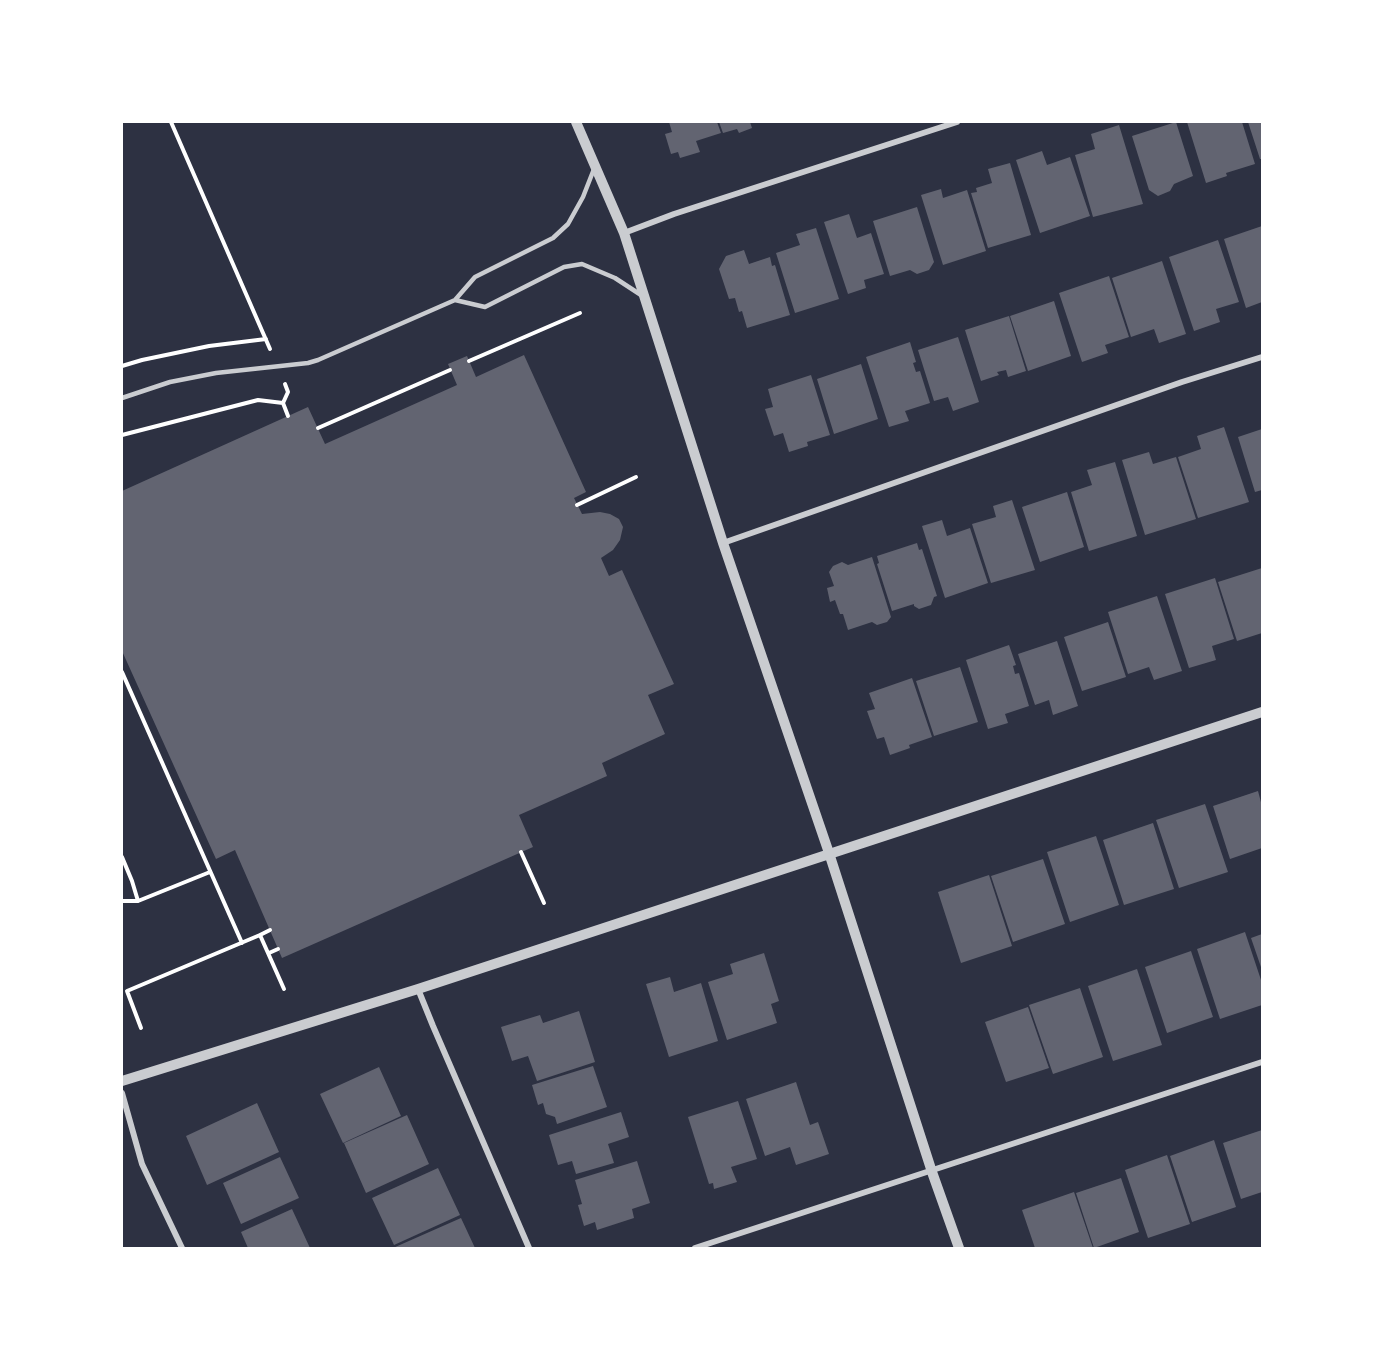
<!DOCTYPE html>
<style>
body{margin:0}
#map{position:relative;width:1384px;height:1370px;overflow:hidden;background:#2d3142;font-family:Karla,sans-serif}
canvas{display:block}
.frame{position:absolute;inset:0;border:123px solid #fff;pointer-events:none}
</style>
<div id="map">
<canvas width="1384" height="1370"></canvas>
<div class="frame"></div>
</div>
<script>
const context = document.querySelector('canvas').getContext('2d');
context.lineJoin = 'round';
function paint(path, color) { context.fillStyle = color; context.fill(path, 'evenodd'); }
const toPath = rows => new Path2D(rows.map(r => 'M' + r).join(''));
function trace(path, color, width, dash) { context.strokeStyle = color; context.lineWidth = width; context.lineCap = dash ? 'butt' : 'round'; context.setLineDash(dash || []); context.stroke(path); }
paint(toPath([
 [669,122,717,122,721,133,696,141,700,152,680,158,678,152,671,154,665,134,672,132],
 [719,122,750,122,752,128,739,133,737,129,723,133],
 [1176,122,1193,176,1174,184,1170,191,1158,196,1149,190,1132,136],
 [1187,122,1242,122,1255,164,1226,173,1227,176,1206,183],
 [1248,122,1262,122,1262,159,1260,159],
 [1119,125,1143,204,1093,217,1075,155,1095,149,1091,134],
 [1042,151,1047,165,1070,157,1090,216,1040,233,1016,160],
 [1010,163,1031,235,988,248,971,193,977,192,976,188,992,183,988,169],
 [941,189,943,198,967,190,986,251,943,265,921,195],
 [917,207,934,262,929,270,917,274,910,270,890,276,873,221],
 [849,214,857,238,871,233,884,274,864,280,866,288,848,294,824,222],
 [1262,226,1262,302,1246,308,1224,239],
 [816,228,839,299,795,313,776,253,800,245,796,234],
 [1218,240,1239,302,1216,309,1220,322,1194,331,1169,257],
 [744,250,749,264,770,257,772,266,775,265,790,315,747,328,742,311,739,312,735,298,729,299,719,269,726,256],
 [1162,261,1186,334,1159,343,1154,329,1131,337,1112,278],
 [1109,276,1129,337,1105,345,1108,353,1082,362,1059,293],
 [1054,301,1071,356,1028,371,1010,316],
 [1009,316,1026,371,1008,377,1006,370,997,372,999,375,981,381,965,330],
 [958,337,979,402,953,411,948,397,934,401,918,350],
 [910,342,916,362,913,363,916,372,920,371,930,403,905,411,909,421,889,427,866,357],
 [524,355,586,492,574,498,582,514,600,512,610,514,619,519,623,527,620,540,613,550,601,558,609,576,622,570,674,684,648,695,665,734,602,763,607,776,519,815,533,847,282,958,235,850,216,859,122,651,122,491,308,407,325,444,457,385,448,364,467,356,476,377],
 [861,364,878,419,834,434,817,379],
 [811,375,830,435,807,442,808,446,789,452,783,433,774,436,765,409,773,407,768,389],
 [1224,427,1249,502,1198,518,1178,457,1201,449,1197,436],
 [1262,429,1262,490,1255,492,1238,437],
 [1149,452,1153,464,1176,457,1196,519,1145,535,1122,460],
 [1115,462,1137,536,1089,551,1071,492,1092,485,1087,470],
 [1067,492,1084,547,1040,562,1022,507],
 [1012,500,1035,570,991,583,972,524,996,517,993,506],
 [942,520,947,536,970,528,988,583,945,598,922,526],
 [917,543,919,550,922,549,937,596,934,597,931,605,919,609,914,606,914,604,892,611,877,564,879,563,877,556],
 [872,557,891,617,887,622,877,625,872,622,848,630,843,614,840,614,835,600,830,602,827,588,834,586,829,572,833,566,842,562,848,565],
 [1262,568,1262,633,1237,641,1218,582],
 [1215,578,1234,639,1212,646,1216,660,1189,668,1165,594],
 [1157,596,1182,671,1154,680,1149,667,1128,674,1108,612],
 [1108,622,1126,677,1082,691,1064,637],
 [1057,641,1078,706,1053,715,1049,700,1035,705,1018,654],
 [1009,645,1016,665,1013,666,1015,674,1019,673,1029,706,1005,714,1008,723,988,729,966,660],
 [960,667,978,722,934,736,916,681],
 [912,678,932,737,909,745,910,748,890,755,884,737,877,739,867,711,875,709,869,693],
 [1258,791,1262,806,1262,848,1230,859,1213,806],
 [1205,804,1228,872,1179,888,1156,820],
 [1153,823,1174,889,1124,905,1103,840],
 [1096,836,1119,905,1070,922,1047,852],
 [1043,859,1065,924,1013,942,991,876],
 [989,875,1012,946,961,963,938,892],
 [1245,932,1262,983,1262,1005,1220,1019,1197,949],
 [1262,934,1262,970,1251,938],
 [1191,951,1213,1017,1167,1033,1145,967],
 [764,953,779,1001,771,1004,777,1023,727,1040,708,982,733,974,730,964],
 [1137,969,1162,1045,1113,1061,1088,986],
 [670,977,674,992,701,983,718,1041,669,1057,646,984],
 [1080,988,1103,1057,1053,1074,1029,1005],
 [1028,1007,1049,1068,1006,1082,985,1022],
 [579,1011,595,1062,537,1081,528,1056,512,1061,501,1027,540,1015,543,1023],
 [593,1066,607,1107,557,1124,555,1117,546,1114,543,1103,538,1105,532,1085],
 [379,1067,401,1116,343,1143,320,1094],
 [796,1082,810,1125,818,1122,829,1154,796,1165,790,1147,765,1156,746,1099],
 [738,1101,757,1159,731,1167,737,1182,714,1189,713,1183,709,1184,688,1117],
 [257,1103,279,1152,207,1185,186,1136],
 [621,1112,629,1137,608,1144,614,1163,576,1174,572,1161,558,1165,549,1135],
 [407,1115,429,1164,366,1193,344,1143],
 [1262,1130,1262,1192,1241,1199,1223,1143],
 [1214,1140,1236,1207,1192,1222,1170,1156],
 [1167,1155,1190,1224,1148,1238,1125,1170],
 [280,1157,299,1198,241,1224,223,1183],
 [637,1161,650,1203,632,1209,634,1218,597,1230,595,1222,584,1226,578,1205,582,1204,575,1180],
 [438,1168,460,1215,394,1245,372,1198],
 [1121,1178,1139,1232,1094,1248,1076,1193],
 [1074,1192,1093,1248,1035,1248,1022,1210],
 [292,1209,310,1248,248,1248,241,1232],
 [461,1218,475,1248,393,1248]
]), '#626471');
trace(toPath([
 [171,122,270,349],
 [469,361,580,313],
 [122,366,142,360,209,346,266,339],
 [285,384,288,392,283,403,288,416],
 [318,428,450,370],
 [122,435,258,400,283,403],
 [577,505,636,477],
 [122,672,242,943],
 [521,852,544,903],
 [122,857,132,881,138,901],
 [122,901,138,901,210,872],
 [260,935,270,930],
 [269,953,278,949],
 [141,1028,127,991,260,935,284,989]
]), '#fff', 4);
trace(toPath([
 [455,300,485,307,564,267,582,264,615,278,641,295],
 [122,398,170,382,216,373,308,363,318,360,455,300,475,277,553,238,568,224,583,197,594,169]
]), '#caccd0', 4.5);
trace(toPath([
 [624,233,674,214,957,122],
 [723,543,1182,382,1262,357],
 [418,989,433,1026,529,1248],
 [122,1093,142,1164,182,1248],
 [695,1248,1262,1062]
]), '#caccd0', 6);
trace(toPath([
 [576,122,624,233,723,543,829,853,932,1172,959,1248],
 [122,1081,418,989,1262,712]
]), '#caccd0', 10);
</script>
